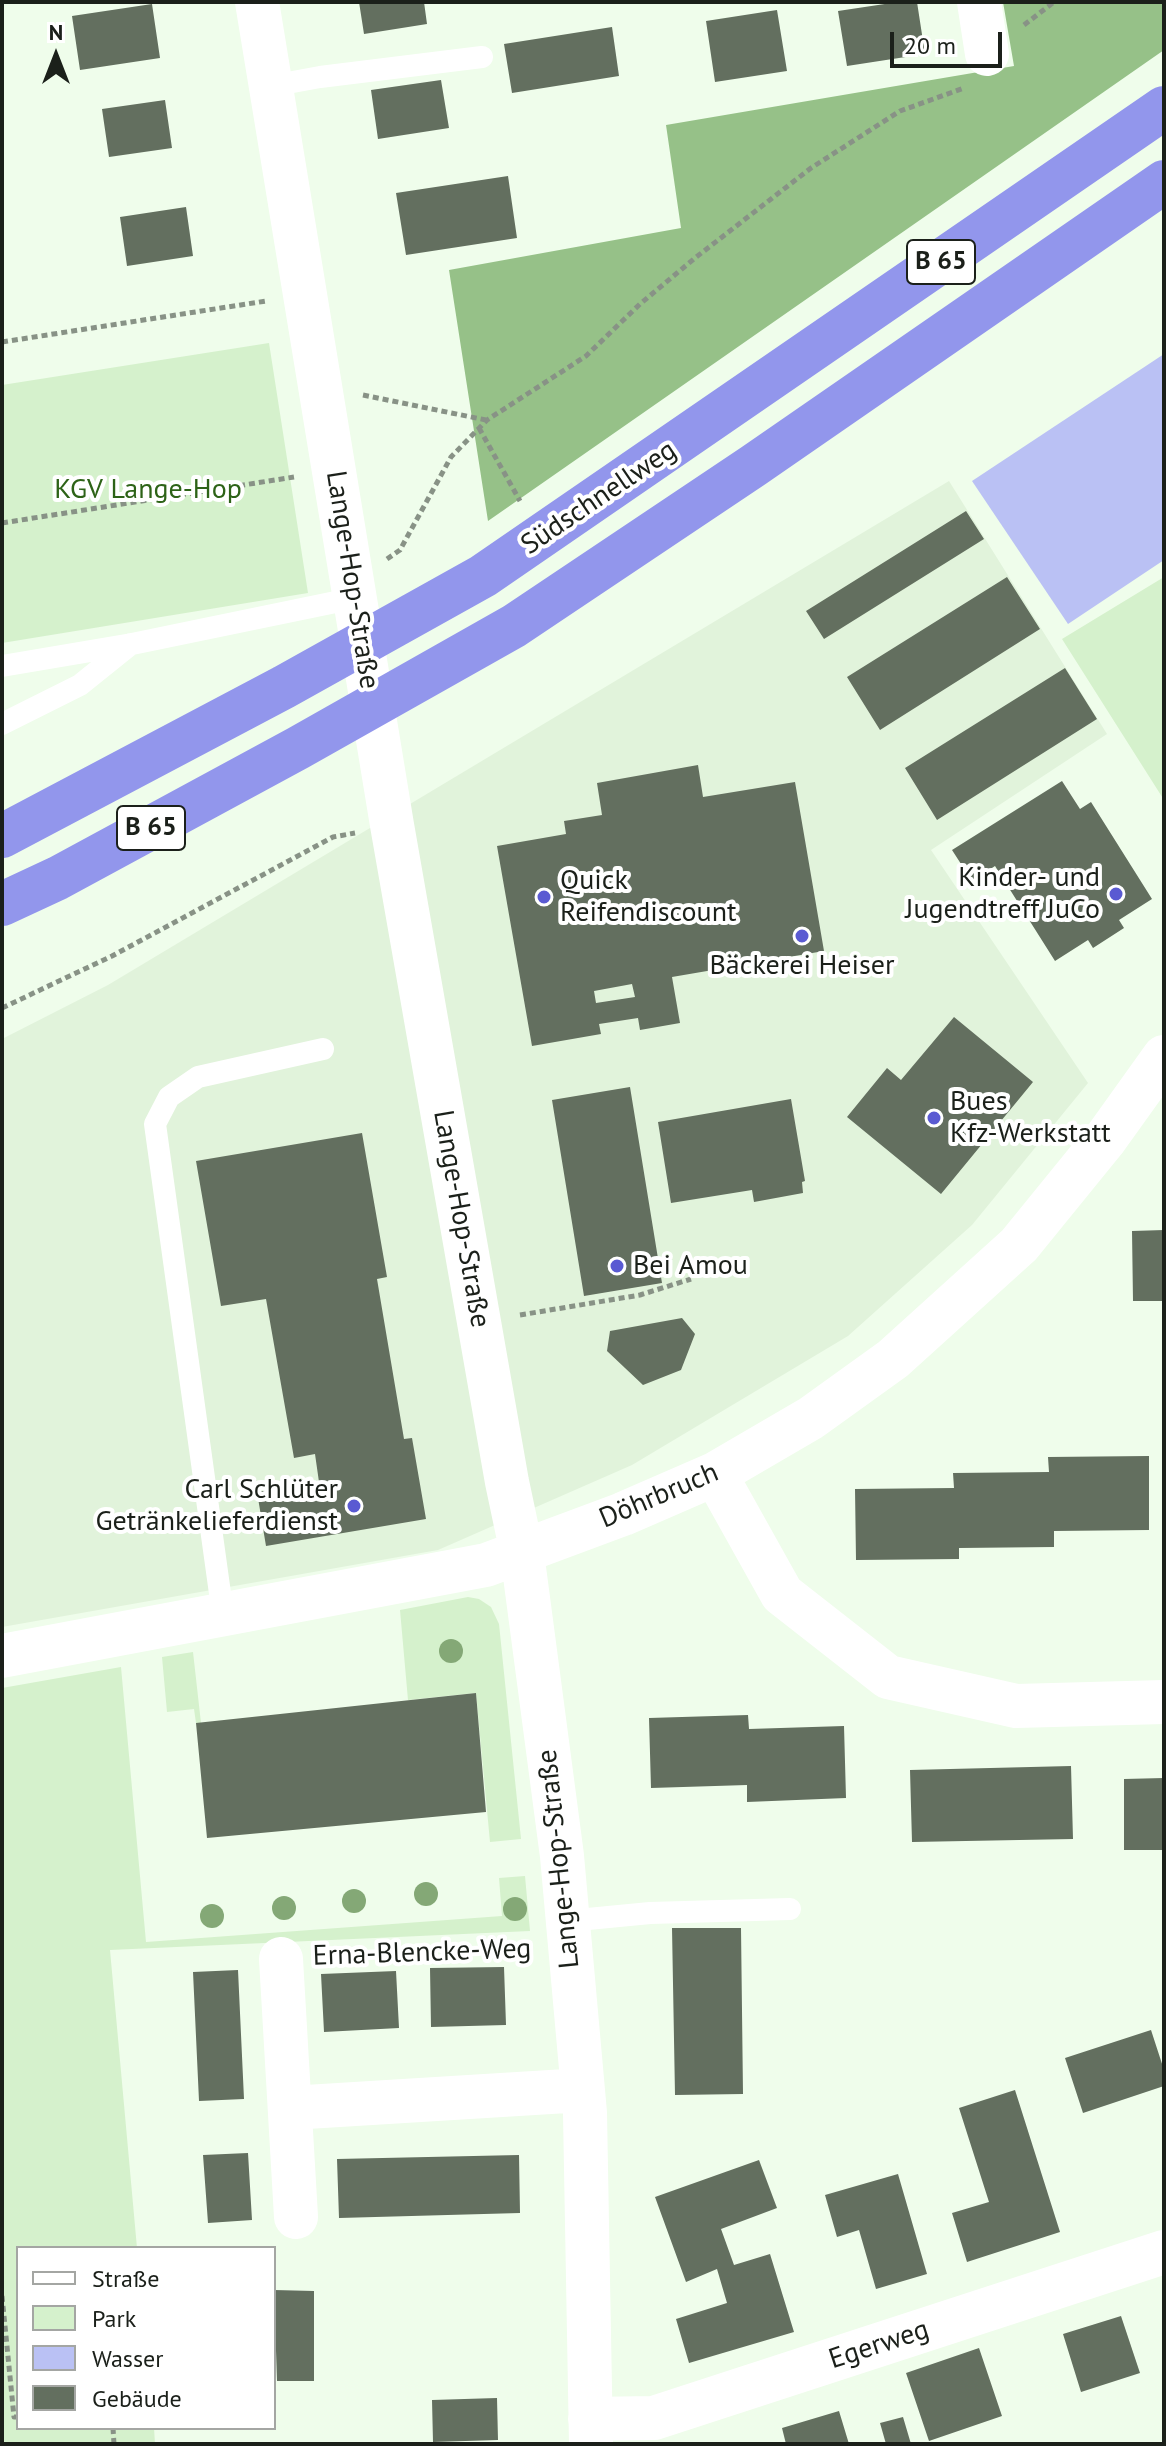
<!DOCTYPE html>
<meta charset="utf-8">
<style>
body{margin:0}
#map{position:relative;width:1166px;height:2446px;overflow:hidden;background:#effdeb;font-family:"PT Sans",sans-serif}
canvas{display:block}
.frame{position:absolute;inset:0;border:4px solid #1b201a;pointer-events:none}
.legend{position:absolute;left:16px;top:2246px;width:260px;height:184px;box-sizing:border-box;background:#fff;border:2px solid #a4a6a3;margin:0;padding:10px 14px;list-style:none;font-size:24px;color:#1b201a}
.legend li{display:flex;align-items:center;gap:16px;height:40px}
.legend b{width:40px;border:2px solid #a4a6a3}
.north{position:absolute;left:16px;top:16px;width:80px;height:80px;-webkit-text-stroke:6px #fff;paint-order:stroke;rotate:0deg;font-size:22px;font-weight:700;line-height:32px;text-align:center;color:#1b201a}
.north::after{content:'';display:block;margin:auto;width:28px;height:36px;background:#1b201a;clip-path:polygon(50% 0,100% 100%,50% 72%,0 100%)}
.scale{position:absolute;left:890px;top:32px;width:112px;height:36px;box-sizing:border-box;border:4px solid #1b201a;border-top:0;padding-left:10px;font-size:24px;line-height:28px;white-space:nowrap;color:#1b201a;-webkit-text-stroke:6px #fff;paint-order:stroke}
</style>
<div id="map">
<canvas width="1166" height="2446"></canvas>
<div class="frame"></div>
<ul class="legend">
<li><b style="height:10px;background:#fff"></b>Straße</li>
<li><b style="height:22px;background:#d5f1cc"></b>Park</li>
<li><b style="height:22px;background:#bac1f4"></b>Wasser</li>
<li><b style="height:22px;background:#636f5f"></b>Gebäude</li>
</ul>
<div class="north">N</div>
<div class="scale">20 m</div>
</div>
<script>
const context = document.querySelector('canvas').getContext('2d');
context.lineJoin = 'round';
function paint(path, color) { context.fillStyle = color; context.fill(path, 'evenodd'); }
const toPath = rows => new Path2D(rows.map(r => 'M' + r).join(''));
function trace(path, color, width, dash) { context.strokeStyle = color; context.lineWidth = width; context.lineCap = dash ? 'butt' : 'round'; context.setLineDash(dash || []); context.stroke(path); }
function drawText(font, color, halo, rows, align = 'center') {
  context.font = font + ' "PT Sans",sans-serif'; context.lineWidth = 8; context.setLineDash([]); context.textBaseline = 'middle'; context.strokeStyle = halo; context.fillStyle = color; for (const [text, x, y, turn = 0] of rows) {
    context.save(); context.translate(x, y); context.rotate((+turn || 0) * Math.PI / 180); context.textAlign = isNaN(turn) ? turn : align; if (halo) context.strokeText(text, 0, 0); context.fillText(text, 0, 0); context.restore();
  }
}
paint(toPath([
 [949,481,1107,734,931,850,1088,1083,972,1225,848,1336,632,1465,438,1550,2,1627,2,1039,108,985]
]), '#e1f3db');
paint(toPath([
 [269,343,308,593,2,643,2,385],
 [1164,577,1164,800,1062,639],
 [468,1597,479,1599,491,1607,499,1624,521,1839,490,1842,476,1693,408,1700,400,1610],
 [193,1652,201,1723,196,1723,194,1709,167,1712,162,1657],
 [121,1667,146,1942,502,1916,499,1878,525,1876,530,1931,110,1950,137,2248,18,2248,18,2428,154,2428,155,2444,2,2444,2,1688]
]), '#d5f1cc');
paint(toPath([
 [1003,2,1164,2,1164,50,488,521,449,270,681,228,666,125,1014,66]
]), '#96c188');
paint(toPath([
 [1164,354,1164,560,1068,624,972,481]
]), '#bac1f4');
paint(toPath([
 [359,2,424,2,427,24,364,34],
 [898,2,917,2,925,54,847,66,838,11],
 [152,4,160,58,80,70,72,16],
 [777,10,787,71,715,82,706,21],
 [612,27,619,76,512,93,504,44],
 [441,80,449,128,378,139,371,90],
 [165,100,172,148,109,157,102,109],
 [508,176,517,238,406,255,396,193],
 [186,207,193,256,127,266,120,217],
 [966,511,984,539,824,639,806,611],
 [1007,577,1040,629,880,730,847,677],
 [1065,668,1097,719,937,820,905,768],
 [698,765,703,797,795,782,824,951,672,977,680,1023,640,1030,638,1018,599,1024,601,1034,532,1046,497,846,566,834,564,821,602,815,597,783],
 [632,984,635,997,596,1003,594,991],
 [1062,781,1080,809,1091,802,1152,899,1119,920,1124,928,1093,948,1088,940,1055,961,995,866,972,881,952,850],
 [954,1017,1033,1082,941,1194,847,1117,887,1068,901,1080],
 [630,1087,662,1283,584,1296,552,1100],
 [791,1099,805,1181,802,1182,803,1193,754,1202,752,1190,671,1203,658,1122],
 [362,1133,387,1277,377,1279,404,1439,412,1438,426,1519,266,1546,257,1492,319,1482,315,1454,294,1458,266,1299,221,1306,196,1161],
 [1164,1230,1164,1301,1133,1301,1132,1231],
 [682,1318,695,1334,681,1370,643,1385,607,1351,610,1331],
 [1149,1456,1149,1530,1054,1531,1054,1547,959,1548,959,1559,856,1560,855,1489,954,1488,953,1473,1049,1472,1048,1457],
 [476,1693,486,1812,207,1838,196,1723],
 [748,1715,749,1729,844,1726,846,1798,747,1802,747,1785,651,1788,649,1718],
 [1071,1766,1073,1839,912,1842,910,1770],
 [1164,1778,1164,1850,1124,1850,1124,1779],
 [672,1928,741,1928,743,2094,675,2095],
 [504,1967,506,2025,431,2027,430,1968],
 [238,1970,244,2099,199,2101,193,1972],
 [396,1971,399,2028,324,2032,321,1974],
 [1151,2030,1164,2070,1164,2086,1083,2113,1065,2058],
 [1015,2090,1060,2232,967,2262,952,2213,989,2202,959,2108],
 [248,2153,252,2220,208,2223,203,2155],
 [519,2155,520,2213,339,2218,337,2159],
 [759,2160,777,2208,721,2229,734,2265,770,2254,794,2332,689,2363,676,2319,727,2303,717,2269,686,2282,655,2197],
 [898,2174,927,2274,876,2289,859,2230,837,2237,825,2195],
 [274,2290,314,2291,314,2381,277,2381],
 [1121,2316,1140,2373,1081,2392,1063,2334],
 [979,2348,1002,2416,929,2441,906,2373],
 [497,2398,498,2440,433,2442,432,2400],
 [839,2411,849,2444,786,2444,782,2428],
 [903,2417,911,2444,886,2444,880,2423]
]), '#636f5f');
trace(toPath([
 [1024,25,1054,2],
 [2,342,266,301],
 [363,395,486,420],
 [479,428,520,501],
 [2,523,294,477],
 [387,559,400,550,451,457,487,420,586,356,640,304,695,258,811,168,900,111,964,88],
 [2,1008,112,956,333,837,355,833],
 [520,1315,640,1295,691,1279],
 [322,1957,532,1948],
 [2,2296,14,2417,18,2417],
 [113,2428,114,2444]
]), '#889286', 5, [6, 4]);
trace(toPath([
 [271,86,320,77,482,57],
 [2,666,132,644,355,598],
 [2,724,80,685,131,644],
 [223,1615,155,1124,169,1097,198,1077,323,1049],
 [567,1921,650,1913,790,1909]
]), '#fff', 22);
trace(toPath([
 [257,2,392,825,507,1482,522,1553,562,1856,585,2113,591,2444],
 [979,2,987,54],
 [715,1474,782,1594,888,1677,1016,1706,1164,1702],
 [2,1656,486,1565,623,1514,715,1474,811,1418,893,1359,1019,1245,1106,1138,1164,1057],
 [281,1959,296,2217],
 [290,2108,583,2090],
 [590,2419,654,2418,1164,2252]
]), '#fff', 44);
trace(toPath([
 [2,836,284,687,483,576,1164,108],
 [2,904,58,878,298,748,514,626,753,466,1164,182]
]), '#9296ec', 44);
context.fillStyle = '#84a876';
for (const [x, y] of [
 [451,1651],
 [426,1894],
 [354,1901],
 [284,1908],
 [515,1909],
 [212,1916]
]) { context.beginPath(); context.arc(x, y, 12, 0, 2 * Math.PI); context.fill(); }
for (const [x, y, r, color] of [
 [1116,894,8,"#5a5ad2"],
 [544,897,8,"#5a5ad2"],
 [802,936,8,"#5a5ad2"],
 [934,1118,8,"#5a5ad2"],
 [617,1266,8,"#5a5ad2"],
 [354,1506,8,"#5a5ad2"]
]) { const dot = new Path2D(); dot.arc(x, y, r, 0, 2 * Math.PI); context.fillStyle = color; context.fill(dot); trace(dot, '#fff', 3); }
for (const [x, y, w] of [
 [941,262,68],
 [151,828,68]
]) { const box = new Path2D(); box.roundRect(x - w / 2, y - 22, w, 44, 6); context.fillStyle = '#fff'; context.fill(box); trace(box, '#1b201a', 2); }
drawText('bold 26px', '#1b201a', null, [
 ["B 65",941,262],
 ["B 65",151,828]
]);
drawText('28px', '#2d6317', '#fff', [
 ["KGV Lange-Hop",148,490]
]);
drawText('28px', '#1b201a', '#fff', [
 ["Südschnellweg",599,498,-34],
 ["Lange-Hop-Straße",352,580,81],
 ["Lange-Hop-Straße",461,1219,80],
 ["Döhrbruch",659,1496,-23],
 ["Lange-Hop-Straße",559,1859,-96],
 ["Erna-Blencke-Weg",422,1953,-2],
 ["Egerweg",879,2345,-18]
]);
drawText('28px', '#1b201a', '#fff', [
 ["Kinder- und",1100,878,"right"],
 ["Jugendtreff JuCo",1100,910,"right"],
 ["Quick",560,881],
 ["Reifendiscount",560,913],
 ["Bäckerei Heiser",802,966,"center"],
 ["Bues",950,1102],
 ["Kfz-Werkstatt",950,1134],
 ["Bei Amou",633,1266],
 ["Carl Schlüter",338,1490,"right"],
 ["Getränkelieferdienst",338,1522,"right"]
], 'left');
</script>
